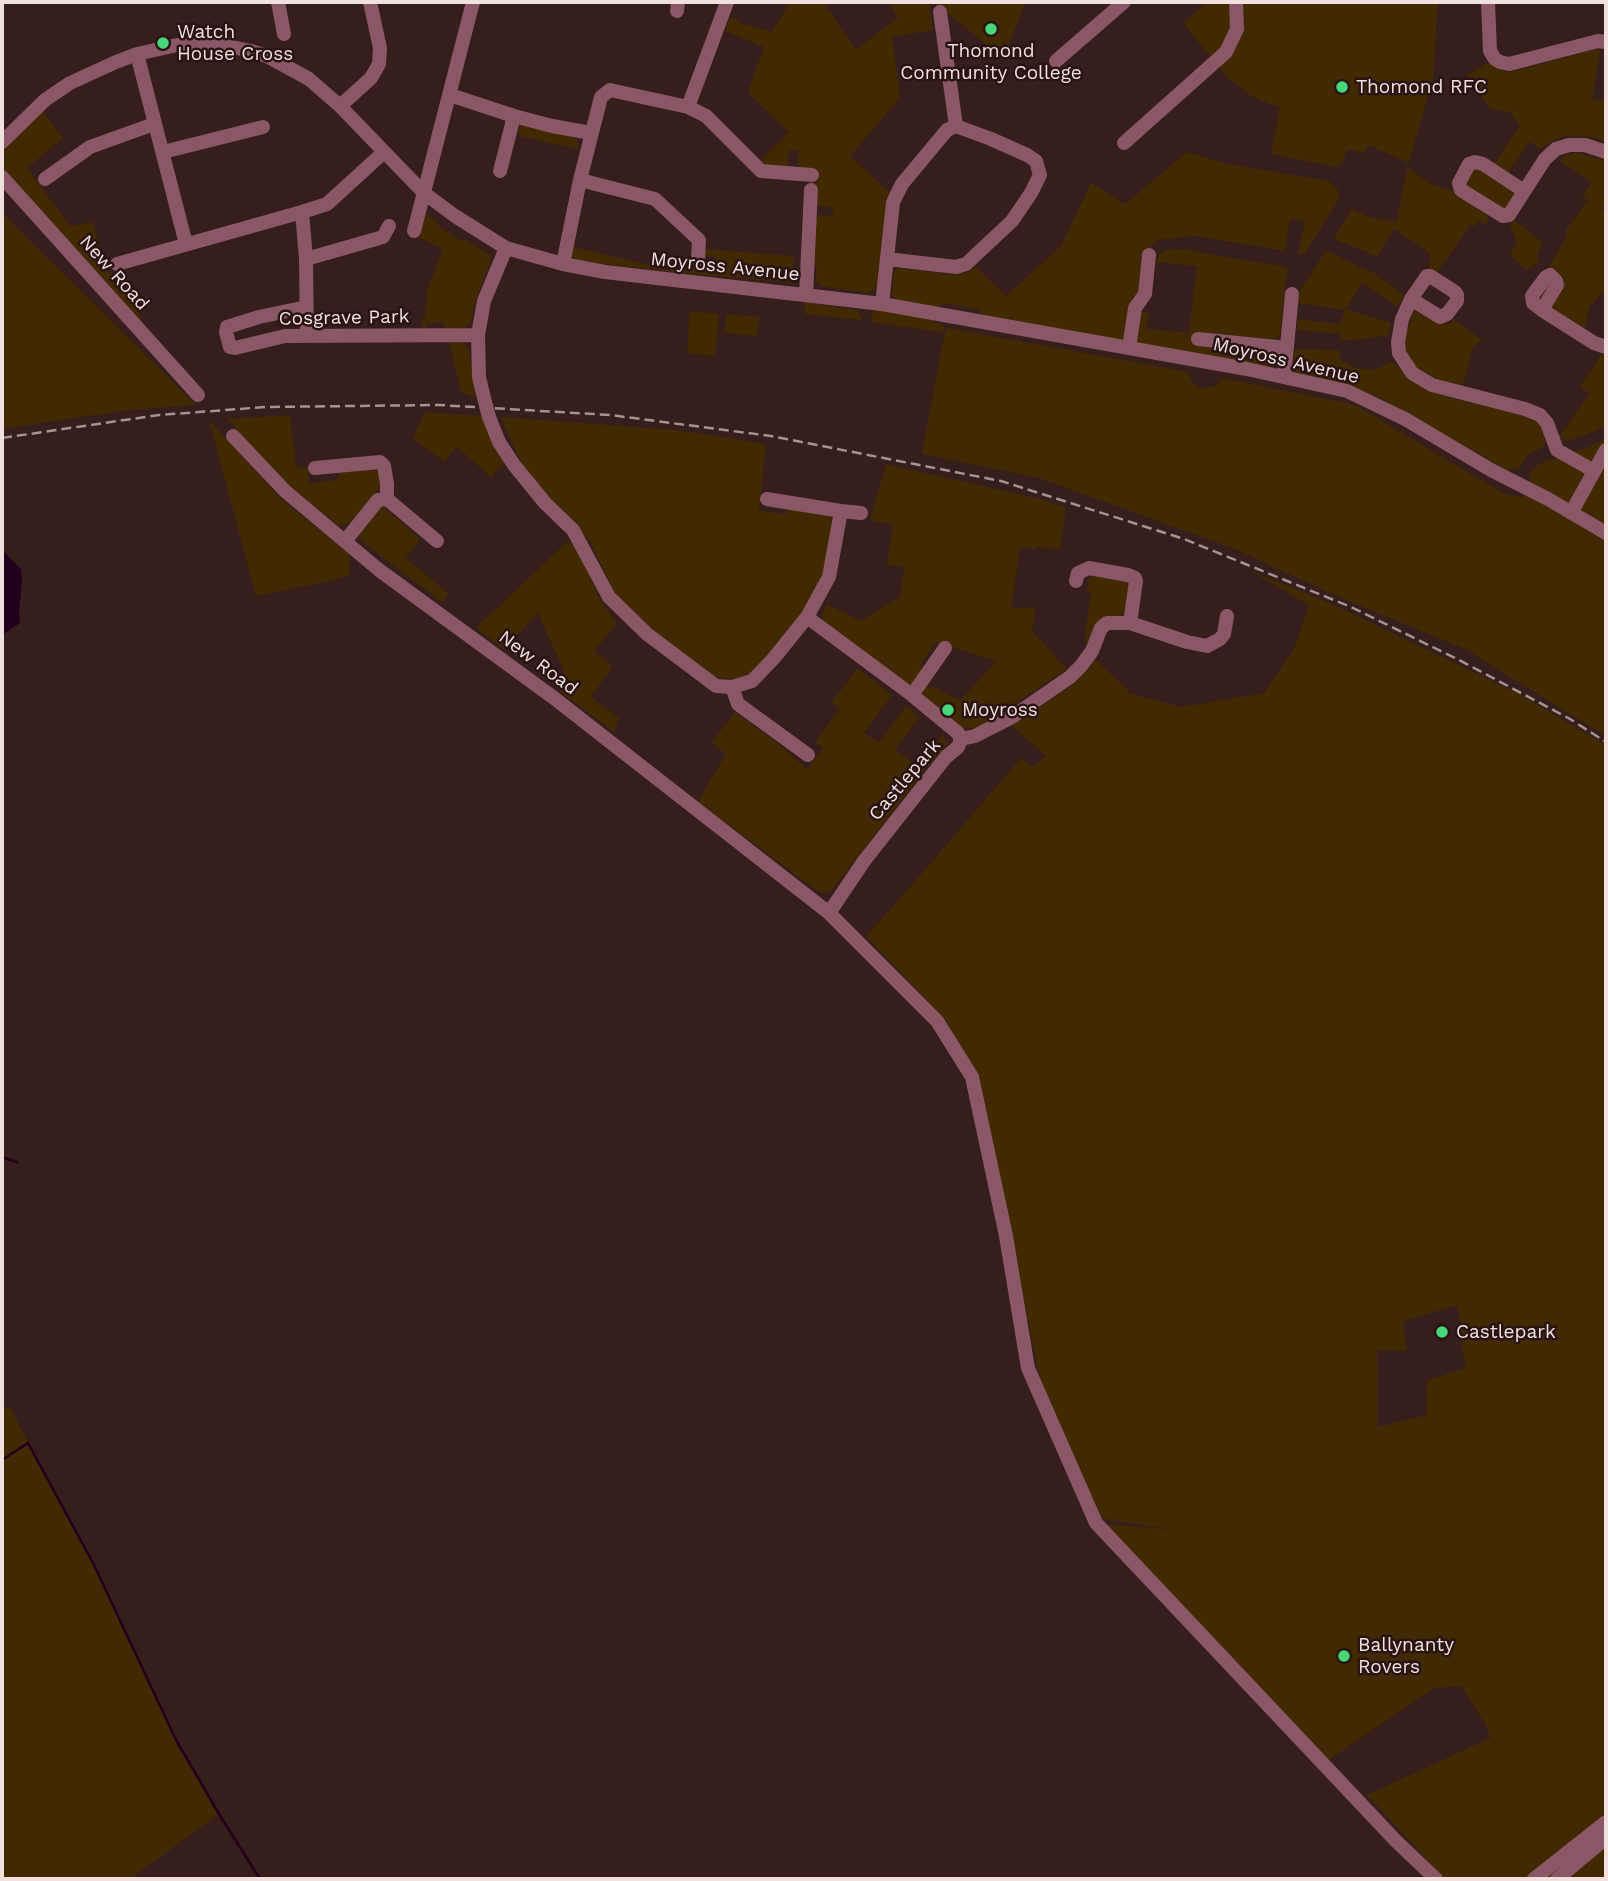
<!DOCTYPE html>
<style>
body{margin:0}
#map{position:relative;width:1608px;height:1881px;overflow:hidden;background:#351e1c;font-family:"Work Sans",sans-serif}
canvas{display:block}
.frame{position:absolute;inset:0;border:4px solid #f0e0de;pointer-events:none}
</style>
<div id="map">
<canvas width="1608" height="1881"></canvas>
<div class="frame"></div>
</div>
<script>
const context = document.querySelector('canvas').getContext('2d');
context.lineJoin = 'round';
function paint(path, color) { context.fillStyle = color; context.fill(path, 'evenodd'); }
const toPath = rows => new Path2D(rows.map(r => 'M' + r).join(''));
function trace(path, color, width, dash) { context.strokeStyle = color; context.lineWidth = width; context.lineCap = dash ? 'butt' : 'round'; context.setLineDash(dash || []); context.stroke(path); }
function drawText(font, color, halo, rows, align = 'center') {
  context.font = font + ' "Work Sans",sans-serif'; context.lineWidth = 5; context.setLineDash([]); context.textBaseline = 'middle'; context.strokeStyle = halo; context.fillStyle = color; for (const [text, x, y, turn = 0] of rows) {
    context.save(); context.translate(x, y); context.rotate((+turn || 0) * Math.PI / 180); context.textAlign = isNaN(turn) ? turn : align; if (halo) context.strokeText(text, 0, 0); context.fillText(text, 0, 0); context.restore();
  }
}
paint(toPath([
 [790,2,823,2,856,50,898,17,888,2,929,2,933,30,892,37,900,98,850,156,890,193,878,285,869,293,820,286,816,281,817,268,813,266,815,220,820,215,832,216,833,208,820,206,817,204,817,186,809,185,810,179,818,179,818,170,802,168,798,164,799,151,789,150,788,165,785,167,764,166,759,162,789,132,748,92,764,47,725,31,730,17,739,20,738,22,772,32],
 [934,2,1026,2,1007,47,991,48],
 [1208,2,1439,2,1437,16,1433,77,1409,163,1369,145,1364,153,1347,149,1342,164,1337,167,1271,154,1280,108,1251,96,1225,75,1183,23],
 [1597,49,1600,50,1592,98,1606,102,1606,141,1591,137,1566,136,1558,138,1540,149,1530,141,1508,173,1494,164,1520,126,1510,112,1490,108,1466,76,1487,63,1507,72,1519,70],
 [43,112,63,138,27,168,70,226,93,222,106,271,129,279,142,322,2,168,2,148],
 [523,125,576,138,578,143,578,149,519,136,519,127],
 [1187,152,1227,164,1328,181,1337,188,1339,199,1305,253,1298,253,1305,221,1290,220,1285,251,1195,236,1163,239,1154,243,1149,248,1140,297,1132,296,1132,310,1148,313,1147,329,1189,333,1197,266,1156,262,1160,253,1166,250,1183,249,1242,260,1284,266,1289,270,1286,277,1280,335,1274,339,1195,334,1211,346,1211,352,1231,354,1235,348,1279,352,1282,360,1278,366,1266,367,1118,341,981,314,980,310,944,303,936,307,897,300,892,295,894,273,899,268,953,275,968,272,976,267,1006,296,1061,246,1091,183,1125,204],
 [1576,153,1604,160,1606,162,1606,201,1601,209,1606,212,1606,295,1601,293,1589,308,1584,332,1553,312,1551,306,1564,286,1564,278,1549,267,1568,234,1565,231,1588,200,1582,196,1592,182,1560,161,1564,156],
 [1407,167,1431,184,1453,191,1489,217,1485,224,1479,220,1475,226,1470,225,1437,273,1428,269,1431,257,1429,252,1394,229,1377,256,1334,239,1352,209,1371,218,1397,222],
 [1479,167,1516,191,1515,195,1506,209,1501,211,1464,187,1472,169],
 [2,213,191,400,196,405,128,410,2,429],
 [425,214,435,219,439,226,462,241,465,240,490,255,491,260,474,305,471,322,465,328,444,329,444,322,427,323,426,329,423,330,422,318,425,317,427,290,443,249,419,238],
 [1514,220,1543,243,1537,256,1538,263,1527,270,1510,256,1517,242,1510,226],
 [573,247,670,270,713,268,716,257,705,256,703,249,793,256,793,270,798,279,793,283,673,272,576,260,571,256],
 [1326,250,1368,271,1370,270,1404,295,1398,307,1362,283,1346,309,1391,323,1387,336,1341,341,1341,334,1297,330,1298,319,1340,324,1345,310,1298,303,1301,289],
 [804,302,858,310,862,320,805,314],
 [876,310,933,320,945,327,943,332,871,322,872,313],
 [1414,310,1419,310,1447,325,1454,320,1482,340,1472,348,1463,385,1442,381,1414,366,1406,352,1405,336],
 [690,311,719,314,715,356,687,353],
 [726,314,759,317,757,336,724,333],
 [947,328,1188,372,1192,383,1203,389,1216,386,1222,378,1355,405,1494,488,1505,494,1523,497,1530,484,1529,473,1539,464,1591,446,1606,439,1606,736,1465,649,1337,596,1235,549,1039,478,922,454,944,336],
 [449,340,464,343,469,349,476,398,461,392],
 [1295,349,1339,350,1340,360,1355,368,1372,370,1393,362,1426,389,1451,398,1526,415,1538,422,1548,433,1543,447,1528,455,1519,468,1507,470,1382,399,1349,385,1293,372],
 [1606,353,1606,390,1605,392,1606,394,1606,425,1586,435,1567,441,1559,437,1589,394,1580,386,1602,354],
 [425,412,482,416,504,463,491,477,457,447,444,461,413,439],
 [290,415,296,467,308,468,309,484,337,480,341,471,374,468,378,472,380,488,351,521,345,525,338,525,274,474,228,419],
 [501,417,676,430,766,444,759,510,785,515,787,508,828,515,834,524,827,564,815,596,757,670,739,679,713,677,684,656,619,602,590,541,554,504,519,459],
 [209,420,279,497,349,554,350,574,334,580,256,596],
 [886,464,1040,499,1066,508,1060,550,1036,546,1035,549,1023,547,1020,549,1011,608,1035,607,1032,631,1067,669,977,729,959,727,923,695,925,687,934,687,960,701,996,661,936,642,920,665,925,669,913,683,908,684,903,683,823,620,822,614,826,604,861,621,900,597,904,567,887,565,893,525,870,520],
 [382,506,420,539,406,558,449,594,442,602,360,540,359,536,361,531],
 [569,540,582,559,601,601,617,624,594,651,613,666,591,697,619,718,614,732,559,691,564,671,538,613,504,649,476,628],
 [1247,569,1336,606,1519,694,1606,745,1606,1879,1445,1879,1367,1795,1490,1738,1487,1727,1462,1686,1434,1688,1323,1764,1096,1523,1174,1530,1100,1518,1040,1379,980,1081,945,1020,866,936,911,886,1021,758,1033,767,1046,756,1012,726,1068,688,1087,671,1095,659,1128,690,1127,693,1182,707,1264,693,1293,651,1309,605],
 [1458,1305,1465,1368,1426,1381,1427,1415,1378,1427,1377,1350,1407,1351,1403,1321],
 [1094,574,1122,578,1129,585,1124,614,1118,618,1087,648,1085,634,1091,593,1087,589,1089,579],
 [858,668,892,695,864,733,879,743,906,706,920,717,895,750,918,766,943,734,947,744,941,752,927,767,832,890,823,893,816,890,698,802,726,754,711,743,735,712,781,746,807,769,823,748,815,742,840,709,832,702],
 [2,1407,11,1408,28,1443,94,1565,176,1740,219,1814,130,1879,2,1879]
]), '#412a02');
paint(toPath([
 [2,550,21,569,22,580,19,612,20,623,2,635]
]), '#20001b');
trace(toPath([
 [2,1157,17,1162],
 [2,1460,28,1443,94,1565,176,1740,219,1814,260,1879]
]), '#20001b', 2.5);
trace(toPath([
 [278,2,284,34],
 [1488,2,1490,51,1495,59,1500,62,1509,64,1598,41,1606,42],
 [677,11,678,2],
 [940,12,956,126],
 [137,54,186,244],
 [1056,61,1124,2],
 [450,95,514,116,552,126,591,133],
 [340,106,371,78,379,64,380,48,370,2],
 [688,107,706,116,761,171,812,175],
 [2,142,45,100,70,83,116,62,137,54,177,45,227,46,251,51,267,56,309,79,340,106,424,193,455,216,506,248,563,264,605,272,882,304,1247,369,1347,391,1405,419,1491,470,1548,499,1606,533],
 [1124,143,1226,52,1237,29,1236,2],
 [163,152,263,127],
 [500,171,514,116],
 [2,177,198,395],
 [45,179,90,147,154,124],
 [580,180,655,199,699,240,698,260],
 [1524,191,1483,164,1475,162,1469,164,1459,183,1461,190,1503,216,1509,215,1545,159,1556,149,1569,145,1585,145,1606,152],
 [302,212,327,204,384,152],
 [414,231,473,2],
 [306,259,383,237,389,226],
 [117,264,302,212,306,259,307,336],
 [563,264,580,180,601,97,610,90,688,107,727,2],
 [806,295,811,190],
 [1411,299,1440,317,1447,314,1457,301,1457,295,1455,292,1430,276,1427,276,1411,299,1402,319,1398,342,1399,353,1412,373,1432,385,1525,409,1540,415,1547,423,1557,450,1594,471],
 [882,304,893,203,895,198,902,184,947,130,956,126,991,139,1027,155,1036,161,1040,175,1031,193,1012,221,966,264,956,267,887,259],
 [306,307,259,317,227,327,226,332,230,347,235,348,285,336,478,335],
 [1542,310,1557,285,1556,281,1550,275,1546,277,1532,296,1533,303,1542,310,1594,343,1606,347],
 [1198,339,1287,348],
 [1129,348,1135,308,1145,294,1149,255],
 [1284,377,1292,294],
 [484,398,479,377,478,335,484,301,506,248],
 [489,417,499,442,514,465,545,503,573,530,609,597,647,634,716,686,732,687,752,681,774,658,807,617,829,577,841,511,767,499],
 [233,436,285,491,379,570,554,698,829,913,937,1021,972,1077,1006,1236,1028,1368,1096,1523,1396,1841,1436,1879],
 [315,468,380,462,384,466,387,484,387,499],
 [841,511,861,513],
 [1571,513,1606,450],
 [345,541,378,500,387,499,437,541],
 [1076,581,1078,573,1089,568,1128,575,1135,578,1136,581,1130,623],
 [807,617,912,695,958,733,961,739],
 [732,687,738,704,808,755],
 [912,695,945,648],
 [829,913,864,861,946,757,958,747,961,739,975,736,1012,717,1070,677,1081,666,1092,651,1101,628,1107,623,1130,623,1187,642,1207,646,1220,639,1224,634,1227,616],
 [1534,1879,1606,1822],
 [1557,1879,1606,1838]
]), '#8a5767', 14);
trace(toPath([
 [2,438,159,415,265,407,439,405,610,415,771,436,1001,481,1184,539,1351,607,1459,660,1570,719,1606,742]
]), '#a69391', 2.5, [10, 5]);
trace(toPath([
 [484,398,489,417]
]), '#8a5767', 14);
for (const [x, y, r, color] of [
 [991,29,7,"#47d779"],
 [163,43,7,"#47d779"],
 [1342,87,7,"#47d779"],
 [948,710,7,"#47d779"],
 [1442,1332,7,"#47d779"],
 [1344,1656,7,"#47d779"]
]) { const dot = new Path2D(); dot.arc(x, y, r, 0, 2 * Math.PI); context.fillStyle = color; context.fill(dot); trace(dot, '#2a1413', 2.5); }
drawText('19px', '#f0e0de', '#2a1413', [
 ["Watch",177,32],
 ["House Cross",177,54],
 ["Thomond",991,51,"center"],
 ["Community College",991,73,"center"],
 ["Thomond RFC",1356,87],
 ["Moyross",962,710],
 ["Castlepark",1456,1332],
 ["Ballynanty",1358,1645],
 ["Rovers",1358,1667]
], 'left');
drawText('19px', '#f0e0de', '#2a1413', [
 ["Moyross Avenue",725,267,6],
 ["New Road",114,273,48],
 ["Cosgrave Park",344,318,-1],
 ["Moyross Avenue",1286,361,13],
 ["New Road",538,663,37],
 ["Castlepark",905,780,-50]
]);
</script>
